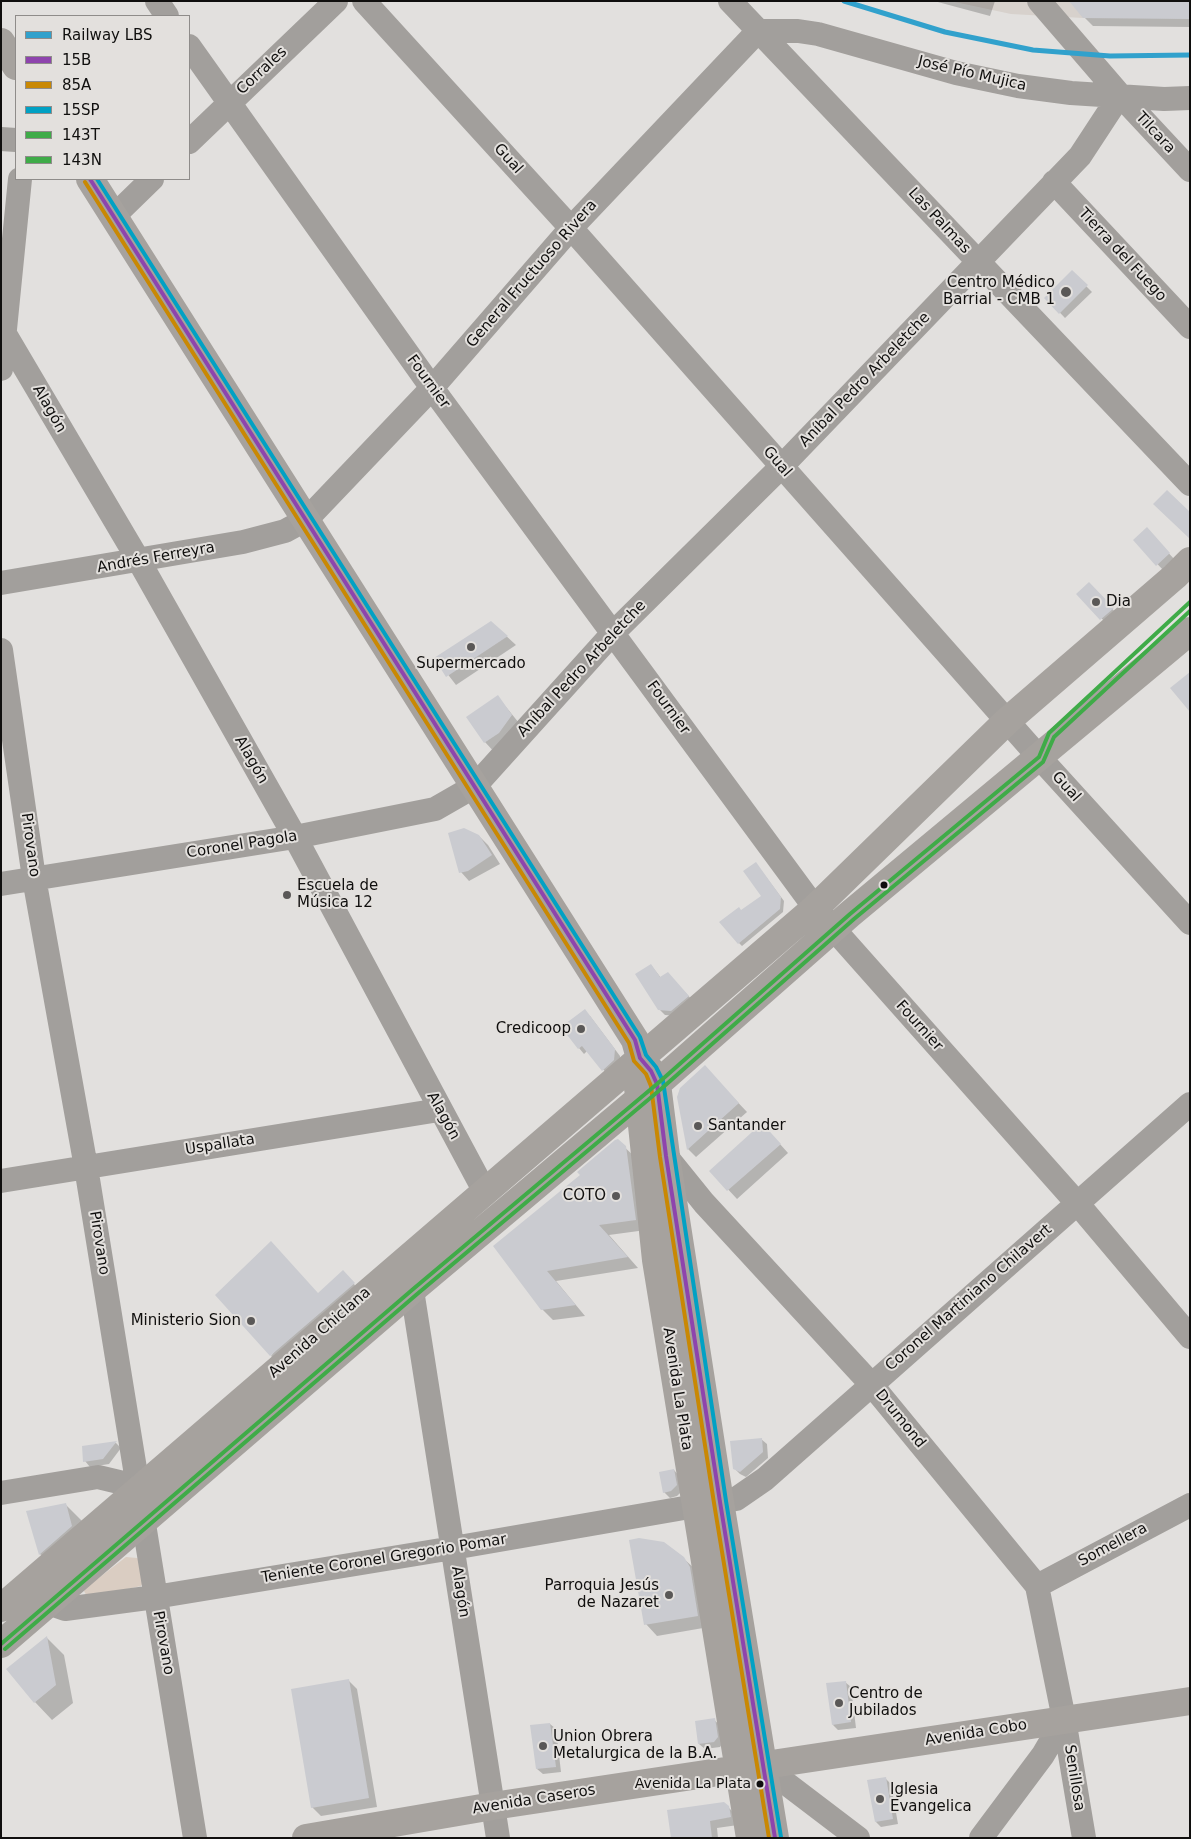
<!DOCTYPE html>
<meta charset="utf-8">
<style>
body{margin:0}
#map{position:relative;width:1191px;height:1839px;overflow:hidden;background:#e2e0de;font-family:"DejaVu Sans",sans-serif}
canvas{display:block}
.frame{position:absolute;inset:0;border:2px solid #100f0e;pointer-events:none}
.legend{position:absolute;left:15px;top:15px;width:175px;height:165px;box-sizing:border-box;background:#e3e0dd;border:1px solid #8f8c8a;margin:0;padding:6px 9px;list-style:none;font-size:15px;color:#100f0e}
.legend li{display:flex;align-items:center;gap:10px;height:25px}
.legend b{width:25px;border:1px solid #8f8c8a}
</style>
<div id="map">
<canvas width="1191" height="1839"></canvas>
<div class="frame"></div>
<ul class="legend">
<li><b style="height:6px;background:#31a1cc"></b>Railway LBS</li>
<li><b style="height:6px;background:#8e44ad"></b>15B</li>
<li><b style="height:6px;background:#c98803"></b>85A</li>
<li><b style="height:6px;background:#01a1c4"></b>15SP</li>
<li><b style="height:6px;background:#3fab48"></b>143T</li>
<li><b style="height:6px;background:#3fab48"></b>143N</li>
</ul>
</div>
<script>
const context = document.querySelector('canvas').getContext('2d');
context.lineJoin = 'round';
function paint(path, color) { context.fillStyle = color; context.fill(path, 'evenodd'); }
const toPath = rows => new Path2D(rows.map(r => 'M' + r).join(''));
function trace(path, color, width, dash) { context.strokeStyle = color; context.lineWidth = width; context.lineCap = dash ? 'butt' : 'round'; context.setLineDash(dash || []); context.stroke(path); }
function drawText(font, color, halo, rows, align = 'center') {
  context.font = font + ' "DejaVu Sans",sans-serif'; context.lineWidth = 4; context.setLineDash([]); context.textBaseline = 'middle'; context.strokeStyle = halo; context.fillStyle = color; for (const [text, x, y, turn = 0] of rows) {
    context.save(); context.translate(x, y); context.rotate((+turn || 0) * Math.PI / 180); context.textAlign = isNaN(turn) ? turn : align; if (halo) context.strokeText(text, 0, 0); context.fillText(text, 0, 0); context.restore();
  }
}
paint(toPath([
 [950,1,1190,1,1083,18,1011,14]
]), '#d7d1cc');
paint(toPath([
 [126,1557,137,1558,143,1563,144,1580,141,1586,91,1597,86,1595,84,1591,87,1587]
]), '#dacdc2');
paint(toPath([
 [934,1,995,1,990,16],
 [1190,1,1190,27,1093,26,1084,17],
 [1072,272,1092,292,1065,318,1046,298],
 [1152,535,1175,560,1163,570,1135,540],
 [1089,584,1118,615,1107,624,1078,594],
 [491,622,516,645,456,685,436,659],
 [498,697,523,728,496,754,485,742],
 [479,836,488,845,500,864,469,881,461,872],
 [758,866,784,901,783,912,742,946,739,943,741,911,763,896],
 [651,965,661,978,673,979,694,1002,677,1016,665,1015,659,1009],
 [590,1016,620,1056,620,1066,608,1075,587,1051,584,1054,579,1048],
 [713,1076,747,1112,696,1157,688,1149],
 [771,1134,788,1153,737,1199,711,1171],
 [618,1141,636,1158,646,1230,609,1235,638,1268,556,1281,585,1316,553,1320,542,1309,495,1246,582,1175],
 [353,1283,364,1295,281,1366,271,1356,318,1294],
 [761,1439,767,1444,768,1458,746,1477,740,1474,734,1468],
 [116,1443,121,1448,109,1464,90,1467,85,1461,83,1447],
 [674,1470,679,1476,682,1491,677,1496,670,1498,664,1492],
 [66,1505,83,1522,57,1571,40,1554,28,1512],
 [683,1558,696,1570,709,1627,657,1636,646,1624],
 [47,1638,64,1655,73,1703,52,1720,35,1702],
 [349,1681,357,1689,377,1807,321,1816,312,1807],
 [845,1682,851,1687,856,1728,838,1730,833,1725],
 [714,1720,720,1725,723,1743,720,1747,705,1749,699,1744],
 [550,1724,556,1729,561,1772,543,1774,537,1769],
 [885,1778,891,1784,898,1824,881,1827,876,1822],
 [728,1807,736,1815,738,1825,717,1828,718,1838,672,1838]
]), '#0003');
paint(toPath([
 [1069,1,1190,1,1190,19,1083,18],
 [1072,270,1088,285,1059,314,1044,298],
 [1167,490,1190,512,1190,539,1153,504],
 [1147,527,1170,553,1156,566,1133,540],
 [1089,582,1114,608,1100,620,1076,594],
 [491,621,508,636,446,677,434,658],
 [1190,672,1190,712,1170,688],
 [498,695,512,715,499,733,484,743,466,717],
 [464,828,479,835,492,855,468,871,459,873,448,833],
 [756,862,781,897,780,909,738,944,719,922,739,907,741,910,761,896,743,871],
 [651,964,660,977,668,972,689,996,671,1011,658,1010,635,974],
 [585,1009,615,1049,614,1060,602,1071,582,1046,578,1049,561,1027],
 [705,1065,739,1103,687,1150,677,1097,680,1088],
 [762,1123,781,1144,727,1191,709,1171],
 [618,1139,626,1146,636,1220,599,1225,628,1257,547,1271,576,1305,541,1310,493,1246,580,1175,577,1172,584,1166,615,1140],
 [271,1241,318,1293,343,1270,355,1283,270,1356,215,1295],
 [762,1438,763,1452,740,1472,733,1469,730,1441],
 [117,1441,103,1459,83,1462,82,1446],
 [674,1469,677,1485,671,1491,663,1493,659,1472],
 [66,1503,72,1526,39,1555,26,1511],
 [639,1538,664,1542,684,1557,690,1567,698,1616,644,1625,629,1540],
 [47,1636,56,1685,34,1703,6,1669],
 [349,1679,369,1798,311,1808,291,1689],
 [846,1681,851,1722,832,1725,826,1683],
 [715,1718,718,1737,714,1742,698,1744,695,1721],
 [550,1723,556,1767,536,1769,530,1725],
 [886,1777,893,1819,875,1822,867,1780],
 [724,1802,729,1806,731,1817,710,1821,712,1838,671,1838,667,1810]
]), '#cacbd0');
trace(toPath([
 [157,1,167,16],
 [364,1,571,228,1039,757,1190,923],
 [730,1,1190,484],
 [1039,1,1120,95,1190,170],
 [758,31,798,31,818,34,956,73,1018,86,1071,93,1164,99,1190,98],
 [189,46,432,388,815,908,1077,1203,1190,1337],
 [1,139,16,140],
 [189,142,336,1],
 [1054,182,1190,327],
 [114,216,152,179],
 [5,334,139,561,295,837,485,1192],
 [1,369,20,179],
 [1,583,243,542,285,531,307,519,432,388,571,228,758,31],
 [1,650,34,878,86,1167,195,1838],
 [1,884,295,837,435,809,475,786,613,633,781,467,1080,156,1120,95],
 [666,1156,704,1203,871,1384,1037,1586,1064,1719,1084,1838],
 [1,1181,439,1110],
 [412,1290,498,1838],
 [1,1493,98,1477,140,1487],
 [1037,1586,1190,1505],
 [48,1603,65,1609,155,1597,453,1548,736,1499,765,1479,1190,1104],
 [762,1765,858,1838],
 [981,1838,1043,1755,1064,1719]
]), '#a29f9c', 24);
trace(toPath([
 [1,42,16,66],
 [90,179,635,1040,640,1058,651,1071,657,1084,666,1156,720,1502,775,1838],
 [638,1087,656,1260,750,1838],
 [1,1608,815,908,1007,721,1175,576,1190,561],
 [1,1644,412,1290,657,1084,850,914,1190,631],
 [306,1838,493,1806,1190,1701]
]), '#a6a29e', 28);
trace(toPath([
 [90,179,635,1040,640,1058,651,1071,657,1084,666,1156,720,1502,775,1838]
]), '#8e44ad', 4);
trace(toPath([
 [85,182,629,1043,634,1061,646,1074,651,1086,660,1157,714,1503,769,1838]
]), '#c98803', 4);
trace(toPath([
 [97,179,640,1037,646,1055,656,1067,663,1081,726,1501,781,1837]
]), '#01a1c4', 4);
trace(toPath([
 [1,1644,412,1290,657,1084,850,914,1039,757,1049,733,1190,602]
]), '#3fab48', 4);
trace(toPath([
 [5,1649,416,1295,661,1089,854,919,1043,762,1054,737,1190,611]
]), '#3fab48', 4);
trace(toPath([
 [844,1,945,32,1033,50,1110,56,1190,55]
]), '#31a1cc', 5);
for (const [x, y, r, color] of [
 [1066,292,6,"#5a5857"],
 [1096,602,5,"#5a5857"],
 [471,647,5,"#5a5857"],
 [884,885,4.5,"#100f0e"],
 [287,895,5,"#5a5857"],
 [581,1029,5,"#5a5857"],
 [698,1126,5,"#5a5857"],
 [616,1196,5,"#5a5857"],
 [251,1321,5,"#5a5857"],
 [669,1595,5,"#5a5857"],
 [839,1703,5,"#5a5857"],
 [543,1746,5,"#5a5857"],
 [760,1784,4.5,"#100f0e"],
 [880,1799,5,"#5a5857"]
]) { const dot = new Path2D(); dot.arc(x, y, r, 0, 2 * Math.PI); context.fillStyle = color; context.fill(dot); trace(dot, '#e3e0dd', 2); }
drawText('14px', '#100f0e', '#e3e0dd', [
 ["Avenida La Plata",751,1784]
], 'right');
drawText('15px', '#100f0e', '#e3e0dd', [
 ["Corrales",262,71,-43],
 ["José Pío Mujica",972,74,13],
 ["Tilcara",1155,133,47],
 ["Gual",508,159,48],
 ["Las Palmas",939,221,47],
 ["Tierra del Fuego",1122,255,47],
 ["General Fructuoso Rivera",532,274,-49],
 ["Aníbal Pedro Arbeletche",865,380,-46],
 ["Fournier",428,382,54],
 ["Alagón",49,409,60],
 ["Gual",777,462,49],
 ["Andrés Ferreyra",156,558,-10],
 ["Aníbal Pedro Arbeletche",582,669,-47],
 ["Fournier",668,708,54],
 ["Alagón",251,760,60],
 ["Gual",1066,787,48],
 ["Pirovano",30,845,82],
 ["Coronel Pagola",242,845,-9],
 ["Fournier",919,1026,48],
 ["Alagón",443,1116,61],
 ["Uspallata",220,1145,-9],
 ["Pirovano",99,1243,81],
 ["Coronel Martiniano Chilavert",969,1298,-41],
 ["Avenida Chiclana",320,1333,-41],
 ["Avenida La Plata",677,1389,81],
 ["Drumond",900,1419,51],
 ["Somellera",1113,1545,-28],
 ["Teniente Coronel Gregorio Pomar",384,1559,-9],
 ["Alagón",460,1592,81],
 ["Pirovano",163,1643,80],
 ["Avenida Cobo",976,1733,-9],
 ["Senillosa",1074,1778,81],
 ["Avenida Caseros",534,1800,-9]
]);
drawText('15px', '#100f0e', '#e3e0dd', [
 ["Centro Médico",1055,283,"right"],
 ["Barrial - CMB 1",1055,300,"right"],
 ["Dia",1106,602],
 ["Supermercado",471,664,"center"],
 ["Escuela de",297,886],
 ["Música 12",297,903],
 ["Credicoop",571,1029,"right"],
 ["Santander",708,1126],
 ["COTO",606,1196,"right"],
 ["Ministerio Sion",241,1321,"right"],
 ["Parroquia Jesús",659,1586,"right"],
 ["de Nazaret",659,1603,"right"],
 ["Centro de",849,1694],
 ["Jubilados",849,1711],
 ["Union Obrera",553,1737],
 ["Metalurgica de la B.A.",553,1754],
 ["Iglesia",890,1790],
 ["Evangelica",890,1807]
], 'left');
</script>
